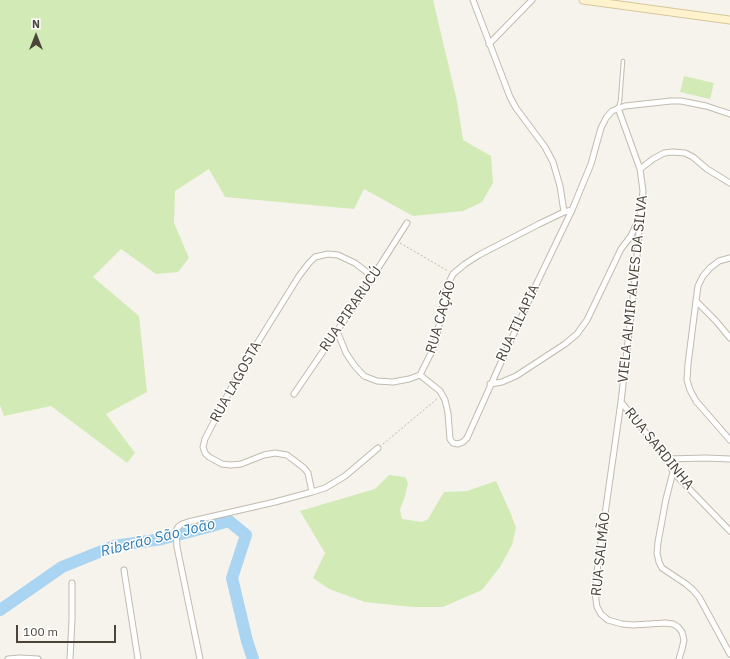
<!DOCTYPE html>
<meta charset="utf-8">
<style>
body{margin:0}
#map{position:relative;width:730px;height:659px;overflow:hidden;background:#f6f3ec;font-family:"IBM Plex Sans",sans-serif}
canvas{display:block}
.north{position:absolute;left:16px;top:16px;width:40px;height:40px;-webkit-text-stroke:3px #fff;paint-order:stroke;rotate:0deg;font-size:11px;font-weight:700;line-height:16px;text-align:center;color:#4b4439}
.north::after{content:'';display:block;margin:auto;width:14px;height:18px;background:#4b4439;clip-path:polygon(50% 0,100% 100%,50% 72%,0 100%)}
.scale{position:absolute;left:16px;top:625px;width:100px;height:18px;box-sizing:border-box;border:2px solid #4b4439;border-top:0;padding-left:5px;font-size:12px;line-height:14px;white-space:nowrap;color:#4b4439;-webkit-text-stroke:3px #fff;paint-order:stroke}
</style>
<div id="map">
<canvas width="730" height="659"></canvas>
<div class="north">N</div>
<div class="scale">100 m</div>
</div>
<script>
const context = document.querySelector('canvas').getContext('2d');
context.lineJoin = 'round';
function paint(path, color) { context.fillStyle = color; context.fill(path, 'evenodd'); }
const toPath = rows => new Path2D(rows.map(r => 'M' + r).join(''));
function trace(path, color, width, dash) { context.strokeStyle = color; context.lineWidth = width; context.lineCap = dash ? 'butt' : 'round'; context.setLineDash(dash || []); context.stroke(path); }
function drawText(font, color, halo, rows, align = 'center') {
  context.font = font + ' "IBM Plex Sans",sans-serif'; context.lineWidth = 3; context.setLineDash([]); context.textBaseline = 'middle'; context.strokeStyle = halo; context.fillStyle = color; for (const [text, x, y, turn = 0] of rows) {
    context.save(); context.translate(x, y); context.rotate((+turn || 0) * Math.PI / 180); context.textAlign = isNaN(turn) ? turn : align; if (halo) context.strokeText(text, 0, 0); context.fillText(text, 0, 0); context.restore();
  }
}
paint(toPath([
 [0,0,433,0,457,101,463,140,491,156,493,183,482,202,463,211,413,216,364,189,354,209,225,197,209,169,175,191,174,223,189,258,178,272,156,274,121,249,93,277,139,316,147,392,106,414,135,453,127,463,51,406,4,416,0,405],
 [684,76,714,83,710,99,680,92],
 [389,475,405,477,408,483,405,496,400,510,402,519,422,522,428,519,444,492,467,491,496,481,511,514,516,528,512,545,500,567,482,590,443,607,412,607,365,602,329,589,313,578,325,553,300,511,375,489]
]), '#d2eab5');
trace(toPath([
 [0,610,62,567,114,546,162,539,208,527,229,521,246,535,232,578,247,641,253,659]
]), '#a9d4f2', 12);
const lane = toPath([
 [618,108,620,101,623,61]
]);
const street = toPath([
 [473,0,510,97,516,108,545,147,553,162,560,186,564,212],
 [489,44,532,0],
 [618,108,640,169,643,191,640,216,638,245,633,298,621,402,598,563,595,593,597,607,601,614,608,620,622,624,633,625,665,623,673,624,678,627,682,632,684,640,682,649,679,659],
 [640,169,653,159,664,153,673,152,685,153,693,157,707,169,730,183],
 [730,258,719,261,710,268,703,276,698,286,696,301,688,364,687,380,690,390,696,401,730,440],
 [696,301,716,321,730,338],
 [337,331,346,353,354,365,364,376,377,381,393,382,409,379,420,375,435,345,447,286,453,274,465,264,479,255,539,224,564,212,572,210],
 [420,375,440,391,445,400,448,413,450,439,453,443,458,444,463,442,467,438,534,289,572,210,591,164,601,128,606,118,612,111,625,106,671,101,681,101,706,106,730,114],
 [490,384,502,382,516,376,565,344,577,334,587,320,621,249,631,236,639,218],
 [294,394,354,306,407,223],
 [621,402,667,459,673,472,730,531],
 [667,459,706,458,730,459],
 [673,472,666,499,658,542,657,553,659,562,662,568,686,584,693,590,699,597,730,654],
 [312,492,308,473,304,468,287,455,275,453,264,455,241,464,231,465,222,464,209,457,205,453,203,447,205,439,240,371,276,313,299,276,309,263,315,257,328,254,338,255,355,263,373,277],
 [124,570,138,659],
 [8,659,20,658,38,659],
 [70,659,72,619,72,583],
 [200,659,177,547,176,531,178,527,182,524,188,522,275,502,312,492,325,488,345,476,378,448]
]);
const secondary = toPath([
 [583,0,730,20]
]);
trace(lane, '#c2bbae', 4.5);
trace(street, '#c2bbae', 7);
trace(secondary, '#d6c79b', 9);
trace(toPath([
 [400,243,448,271],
 [383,444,437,399]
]), '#c4b79f', 1, [2, 2]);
trace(lane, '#fff', 2.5);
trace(street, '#fff', 5);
trace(secondary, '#fff3cd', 7);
drawText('14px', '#4b4439', '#fff', [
 ["VIELA ALMIR ALVES DA SILVA",633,289,-84],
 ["RUA PIRARUCÚ",351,309,-56],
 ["RUA CAÇÃO",441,317,-74],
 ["RUA TILAPIA",518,323,-65],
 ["RUA LAGOSTA",236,382,-61],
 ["RUA SARDINHA",659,449,51],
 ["RUA SALMÃO",601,554,-84]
]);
drawText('italic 15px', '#2e7ab2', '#fff', [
 ["Riberão São João",158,538,-14]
]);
</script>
